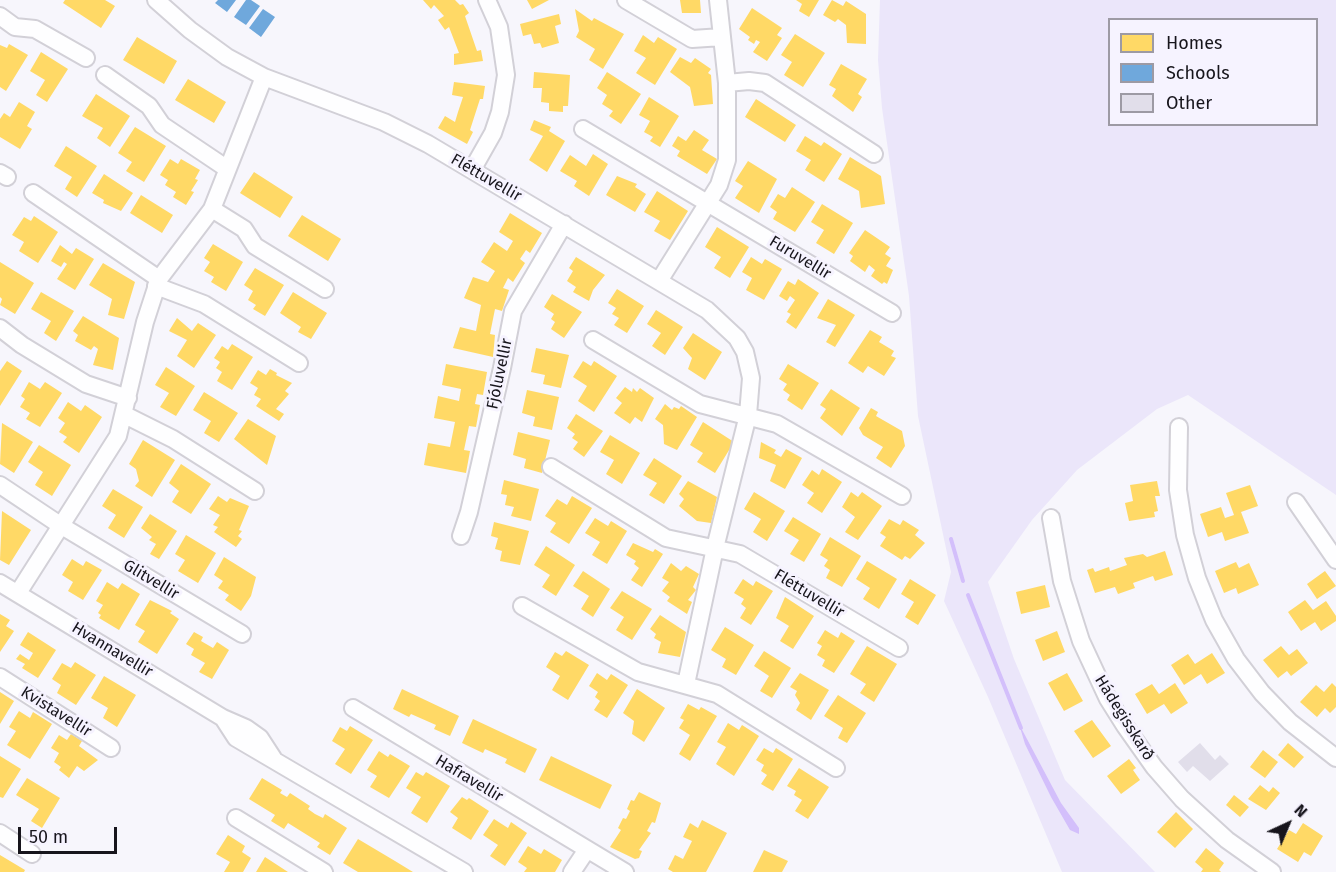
<!DOCTYPE html>
<meta charset="utf-8">
<style>
body{margin:0}
#map{position:relative;width:1336px;height:872px;overflow:hidden;background:#f7f6fc;font-family:"Fira Sans",sans-serif}
canvas{display:block}
.legend{position:absolute;left:1108px;top:18px;width:210px;height:108px;box-sizing:border-box;background:#f6f3ff;border:2px solid #9d9aa4;margin:0;padding:8px 10px;list-style:none;font-size:18px;color:#17151c}
.legend li{display:flex;align-items:center;gap:12px;height:30px}
.legend b{width:30px;border:2px solid #9d9aa4}
.north{position:absolute;left:1258px;top:794px;width:60px;height:60px;-webkit-text-stroke:4px #f6f3ff;paint-order:stroke;rotate:44deg;font-size:16px;font-weight:700;line-height:24px;text-align:center;color:#17151c}
.north::after{content:'';display:block;margin:auto;width:21px;height:27px;background:#17151c;clip-path:polygon(50% 0,100% 100%,50% 72%,0 100%)}
.scale{position:absolute;left:18px;top:827px;width:99px;height:27px;box-sizing:border-box;border:3px solid #17151c;border-top:0;padding-left:8px;font-size:18px;line-height:21px;white-space:nowrap;color:#17151c;-webkit-text-stroke:4px #f6f3ff;paint-order:stroke}
</style>
<div id="map">
<canvas width="1336" height="872"></canvas>
<ul class="legend">
<li><b style="height:16px;background:#ffd966"></b>Homes</li>
<li><b style="height:16px;background:#6fa8dc"></b>Schools</li>
<li><b style="height:16px;background:#e1deea"></b>Other</li>
</ul>
<div class="north">N</div>
<div class="scale">50 m</div>
</div>
<script>
const context = document.querySelector('canvas').getContext('2d');
context.lineJoin = 'round';
function paint(path, color) { context.fillStyle = color; context.fill(path, 'evenodd'); }
const toPath = rows => new Path2D(rows.map(r => 'M' + r).join(''));
function trace(path, color, width, dash) { context.strokeStyle = color; context.lineWidth = width; context.lineCap = dash ? 'butt' : 'round'; context.setLineDash(dash || []); context.stroke(path); }
function drawText(font, color, halo, rows, align = 'center') {
  context.font = font + ' "Fira Sans",sans-serif'; context.lineWidth = 6; context.setLineDash([]); context.textBaseline = 'middle'; context.strokeStyle = halo; context.fillStyle = color; for (const [text, x, y, turn = 0] of rows) {
    context.save(); context.translate(x, y); context.rotate((+turn || 0) * Math.PI / 180); context.textAlign = isNaN(turn) ? turn : align; if (halo) context.strokeText(text, 0, 0); context.fillText(text, 0, 0); context.restore();
  }
}
paint(toPath([
 [880,0,1336,0,1336,495,1188,395,1157,409,1077,470,1032,520,988,582,1014,659,1065,780,1155,872,1062,872,988,697,944,601,951,572,918,416,909,296,882,108,878,60],
 [1110,20,1316,20,1316,124,1110,124]
]), '#ebe6fa');
paint(toPath([
 [1019,724,1061,803,1079,828,1079,834,1070,830,1051,797,1025,744]
]), '#d3bffb');
paint(toPath([
 [65,0,105,0,115,6,101,28,63,3],
 [423,0,455,0,460,5,463,4,469,13,465,16,477,51,481,50,483,61,454,65,454,54,459,53,449,27,445,30,438,20,444,16,434,5,431,9],
 [527,0,549,0,532,9],
 [680,0,700,0,701,13,682,13],
 [796,0,819,0,809,17,799,11,802,4],
 [832,0,843,6,846,1,866,14,866,44,847,43,846,25,838,19,835,22,823,15],
 [752,8,782,28,777,35,782,38,767,61,753,52,760,42,756,40,754,44,748,40,750,37,739,29],
 [575,9,592,21,594,18,624,34,603,69,589,60,595,49,576,37,579,31],
 [559,14,561,24,555,26,559,43,542,48,540,43,534,44,531,34,523,36,520,24],
 [795,34,825,53,803,87,784,75,792,62,781,55],
 [643,35,654,43,658,37,677,49,655,85,636,73,646,58,634,51],
 [137,37,177,61,164,84,123,60],
 [9,44,28,55,6,91,0,87,0,45,7,48],
 [41,52,68,69,47,102,36,95,45,80,30,71],
 [680,57,691,63,695,58,711,69,708,73,711,75,713,104,694,106,690,87,670,72],
 [841,64,867,79,858,94,862,97,853,112,832,96,836,89,829,85],
 [534,72,570,75,568,106,563,106,563,112,549,111,549,103,541,102,542,88,533,88],
 [607,72,641,94,621,124,609,116,613,111,602,104,607,95,597,88],
 [188,79,226,102,214,123,175,100],
 [454,82,485,86,483,99,480,99,470,130,473,132,467,144,438,128,445,116,455,122,458,112,463,97,452,95],
 [96,94,130,116,110,147,97,138,103,128,82,116],
 [649,97,679,116,660,147,650,141,653,137,644,132,650,121,639,115],
 [756,99,796,125,785,142,745,117],
 [19,102,35,112,27,126,32,129,20,149,0,137,0,119,4,113,10,117],
 [534,120,551,127,549,131,565,141,547,172,529,160,543,136,530,130],
 [135,127,166,146,144,182,126,171,132,162,118,153],
 [694,130,709,140,702,150,717,159,707,174,677,156,680,151,672,146,678,136,686,141],
 [805,136,821,146,824,142,842,154,824,182,805,170,811,160,796,151],
 [66,146,97,166,77,197,65,189,72,177,54,166],
 [593,154,608,164,589,196,574,186,577,181,560,171,570,155,586,166],
 [850,157,881,176,885,204,861,208,859,191,838,179],
 [170,159,178,164,181,159,200,170,195,179,198,180,191,191,194,192,186,205,173,197,176,192,165,185,168,180,160,175],
 [748,161,777,179,759,213,735,198,743,186,735,181],
 [254,172,293,197,280,218,240,193],
 [104,174,133,193,121,211,103,203,104,200,92,193],
 [617,176,637,184,635,187,646,194,635,212,606,195],
 [792,187,815,202,795,232,773,219,777,212,770,207,778,194,785,198],
 [657,191,688,211,670,240,654,231,660,221,644,212],
 [141,195,173,215,162,233,130,213],
 [822,204,853,223,834,254,816,243,824,230,811,222],
 [510,213,542,233,530,253,526,250,520,259,525,263,513,282,508,278,503,288,509,290,502,311,495,309,490,334,495,335,493,357,453,348,460,327,476,331,481,305,464,298,473,277,488,282,495,271,481,262,494,242,507,251,513,241,499,232],
 [302,215,341,239,328,261,288,236],
 [34,216,58,232,38,263,19,251,24,242,12,235,24,217,31,221],
 [717,227,749,247,730,278,714,268,721,257,705,247],
 [865,230,890,247,885,254,891,258,886,266,893,270,887,284,884,282,882,284,871,276,875,270,869,265,865,272,850,261,853,256,849,253],
 [213,244,243,262,226,291,211,282,214,277,204,271,210,262,204,258],
 [60,245,72,254,76,248,94,259,75,290,57,279,67,264,64,262,61,267,51,261],
 [576,257,605,275,593,290,589,301,573,292,576,287,567,281,573,271,569,268],
 [751,257,762,264,765,259,782,269,764,300,746,290,752,278,742,272],
 [0,262,34,283,15,314,0,305,2,299,0,297],
 [103,263,135,282,124,319,108,315,112,299,89,285],
 [255,268,284,285,265,316,253,309,256,305,248,300,253,291,244,285],
 [798,279,819,293,796,329,786,322,791,314,787,312,795,300,790,296,787,301,779,296,788,281,795,285],
 [617,289,644,306,627,333,614,325,619,318,612,314,616,308,608,303],
 [41,292,74,311,56,341,44,333,51,321,31,309],
 [293,292,327,313,311,339,298,332,301,327,280,313],
 [552,294,582,312,564,338,551,329,555,322,551,319,554,314,544,307],
 [828,299,855,315,835,347,826,342,836,325,817,318],
 [656,310,683,327,665,355,652,346,661,333,647,324],
 [83,316,119,338,113,370,93,365,98,349,94,346,91,350,75,341,78,335,73,331],
 [177,318,192,331,198,323,216,335,194,368,177,356,187,340,169,331],
 [870,330,882,337,879,342,894,351,891,356,896,358,884,376,868,366,863,373,848,363],
 [693,333,722,352,705,380,688,369,692,358,683,348],
 [232,344,253,357,232,390,217,381,222,372,216,368,220,362,214,358,222,346,228,350],
 [536,348,569,355,561,388,543,384,545,375,531,372],
 [7,361,22,371,0,406,0,371],
 [583,361,591,366,594,361,617,376,594,412,578,401,587,386,573,377],
 [446,364,487,372,483,395,477,394,475,404,480,405,476,427,469,426,464,450,470,451,466,473,424,465,428,443,450,447,455,422,434,418,438,396,459,401,461,389,442,385],
 [788,364,819,383,802,410,787,400,790,395,783,390,787,384,779,379],
 [166,367,195,386,176,416,160,407,169,393,155,385],
 [270,369,277,373,276,375,292,383,285,391,289,394,276,409,284,414,279,421,256,406,261,399,254,395,258,388,250,383,258,370,266,375],
 [29,382,40,389,45,382,62,393,40,427,26,419,30,413,20,407,25,399,21,396],
 [625,387,632,392,633,388,637,392,640,388,654,398,642,422,635,417,630,424,614,413,622,403,616,398],
 [831,389,860,408,842,436,820,418,826,409,820,405],
 [527,390,559,397,552,430,533,426,535,417,522,413],
 [204,392,238,413,219,442,204,433,211,421,193,410],
 [68,402,81,411,85,405,102,417,79,453,63,442,67,437,59,432,65,423,58,418],
 [665,404,672,410,674,407,679,409,681,406,697,417,677,450,664,444,663,425,655,419],
 [871,408,878,412,876,416,902,431,905,446,891,468,876,458,883,447,863,435,859,428],
 [576,414,603,431,584,457,573,449,578,442,572,438,575,434,567,428],
 [248,419,276,436,267,465,234,439],
 [703,422,734,442,715,473,697,462,703,453,690,445],
 [2,423,33,442,14,473,0,464],
 [518,432,550,440,542,473,524,468,526,459,513,455],
 [610,435,640,453,622,484,606,474,614,460,600,452],
 [143,440,175,460,152,497,135,486,139,481,136,469,129,464],
 [761,442,776,450,774,453,781,457,786,449,802,458,785,489,770,481,776,465,759,458],
 [39,445,71,465,52,496,35,485,43,472,28,462],
 [654,458,682,476,664,504,649,495,657,483,643,475],
 [181,464,211,484,191,514,172,502,179,491,169,483],
 [822,469,842,482,822,513,807,503,814,493,802,485,812,470,819,475],
 [504,480,539,489,531,521,511,516,514,507,505,505,507,495,501,494],
 [688,481,717,497,711,523,697,521,679,506,684,499,679,494],
 [1157,481,1160,496,1155,496,1158,511,1154,512,1155,517,1129,521,1125,503,1133,501,1130,485],
 [1250,485,1258,506,1241,512,1249,533,1225,541,1222,532,1208,537,1200,514,1221,507,1225,518,1234,515,1226,493],
 [113,489,143,507,124,538,108,528,116,515,102,506],
 [754,492,785,511,767,541,753,532,761,519,744,509],
 [851,492,858,497,862,492,882,506,858,540,845,532,855,517,842,507],
 [218,496,227,502,230,498,249,506,239,530,242,531,238,536,242,539,236,547,214,532,218,527,213,525,220,515,209,509],
 [572,496,592,508,569,544,550,532,556,523,545,516,557,499,567,505],
 [2,511,31,530,9,565,0,560],
 [150,514,177,531,159,559,150,554,156,544,149,540,152,537,141,528],
 [793,517,821,534,804,562,790,554,799,540,784,531],
 [595,518,608,526,611,521,627,531,607,564,592,555,600,542,585,533],
 [889,519,900,525,903,520,919,530,915,535,925,543,910,559,905,556,902,560,880,546,886,537,880,533],
 [494,522,529,531,520,565,500,561,502,551,495,549,498,538,491,536],
 [186,535,216,553,198,583,178,571,185,560,175,554],
 [830,537,861,556,842,587,826,578,830,570,824,566,828,560,820,555],
 [633,543,653,552,655,549,663,554,642,587,631,580,639,568,634,564,636,561,626,555],
 [546,546,575,565,556,596,542,587,550,575,534,565],
 [1165,551,1173,575,1155,581,1153,576,1133,583,1135,588,1118,594,1115,587,1095,593,1087,570,1093,568,1095,572,1109,567,1110,571,1127,565,1124,558,1143,554,1147,557],
 [224,557,256,577,251,596,241,611,225,600,229,595,218,588,223,581,214,575],
 [72,559,83,566,86,561,102,570,83,600,68,591,73,582,62,575],
 [867,561,897,579,879,609,863,599,870,588,856,579],
 [1236,562,1239,568,1249,563,1259,585,1238,594,1236,588,1224,593,1215,571],
 [671,563,681,571,686,566,699,574,693,587,696,590,688,600,692,602,687,614,667,601,670,597,662,591,669,582,662,578],
 [583,571,610,589,593,617,581,609,589,596,573,586],
 [1325,571,1336,586,1317,599,1307,584],
 [743,579,753,586,756,581,773,591,751,625,740,618,746,608,741,604,744,599,734,593],
 [910,579,936,595,918,625,905,617,914,602,901,594],
 [107,582,118,589,122,583,140,594,119,630,99,618,101,615,98,613,103,605,96,601],
 [1045,585,1050,607,1021,614,1016,592],
 [622,591,652,609,632,640,616,630,624,617,610,608],
 [785,597,814,616,793,649,780,641,789,626,776,618],
 [150,600,172,611,170,613,179,619,157,654,138,642,145,631,135,625],
 [1305,600,1313,610,1326,601,1336,616,1336,621,1321,631,1315,622,1301,631,1288,612],
 [0,614,10,620,6,626,14,631,0,652],
 [660,615,686,632,680,657,658,653,661,642,654,638,656,634,650,629],
 [725,627,754,645,736,675,722,667,726,659,711,650],
 [825,630,838,638,841,632,855,641,834,673,822,666,825,660,817,655,822,646,817,643],
 [1057,631,1065,652,1043,661,1035,640],
 [28,632,56,650,38,678,22,668,25,664,16,659,20,654,29,660,33,653,20,645],
 [194,632,203,637,201,641,213,648,217,642,229,650,212,679,199,672,205,663,191,655,194,649,186,644],
 [867,646,897,664,874,702,860,693,866,684,850,674],
 [1281,646,1289,655,1297,649,1308,663,1291,676,1287,671,1278,678,1263,660],
 [566,651,589,665,568,700,552,690,560,676,546,667,555,652,562,656],
 [764,651,791,668,772,698,760,691,769,676,754,666],
 [1212,653,1225,673,1207,684,1201,674,1184,685,1171,665,1188,654,1195,664],
 [75,662,96,675,76,705,57,693,61,685,52,679,62,663,71,668],
 [597,673,607,680,611,674,628,685,607,718,594,710,600,701,595,697,598,692,589,686],
 [800,673,829,690,811,720,796,710,800,703,795,695,797,691,790,687],
 [1067,673,1083,701,1064,711,1048,683],
 [104,676,136,695,117,727,103,718,108,708,91,698],
 [1175,683,1188,703,1171,714,1164,704,1147,714,1135,694,1152,684,1159,694],
 [1332,683,1336,687,1336,707,1330,713,1325,708,1317,717,1300,702,1316,685,1324,692],
 [402,689,459,716,450,736,434,729,436,725,411,714,409,717,393,709],
 [637,689,665,708,644,742,632,734,634,721,623,713],
 [0,692,14,701,0,724],
 [838,695,866,713,847,743,838,738,843,728,824,716],
 [688,704,699,710,701,707,717,716,690,761,679,754,690,735,679,728,684,720,680,718],
 [19,711,30,718,33,712,52,724,30,759,7,745,16,731,9,727],
 [473,719,537,749,525,773,505,763,507,759,485,749,483,753,462,743],
 [1092,720,1111,746,1093,758,1074,731],
 [728,723,739,730,742,725,759,736,734,776,716,764,726,747,717,742],
 [350,726,373,740,351,774,335,764,345,749,332,741,340,727,347,731],
 [71,734,82,741,79,746,98,760,84,771,77,766,69,778,59,770,61,767,54,762,59,753,51,748,59,735,67,740],
 [1288,743,1304,757,1294,768,1278,755],
 [764,748,773,753,776,748,793,759,773,791,761,784,767,775,761,771,764,765,756,760],
 [1263,750,1278,762,1265,778,1250,767],
 [379,751,388,757,390,754,410,766,389,798,370,787,377,776,367,770],
 [0,756,21,769,3,798,0,797],
 [551,756,612,785,600,809,539,780],
 [1129,759,1136,768,1133,770,1140,780,1121,794,1107,776],
 [799,768,829,787,808,819,795,811,802,800,794,795,796,791,787,786],
 [416,772,423,776,426,772,450,786,427,823,411,813,421,797,406,788],
 [27,778,60,798,42,828,31,821,39,809,16,795],
 [262,778,282,790,280,793,287,797,290,793,310,806,308,809,315,814,323,818,325,814,347,828,330,855,317,847,320,843,288,823,284,829,271,821,275,815,249,799],
 [1260,785,1269,792,1273,787,1280,793,1266,810,1248,799],
 [639,792,661,803,655,823,652,822,647,831,651,833,639,850,642,851,639,858,635,859,610,847,621,830,618,828,623,818,626,819,630,811,627,809,631,800,634,801],
 [1234,795,1249,807,1240,817,1226,805],
 [462,797,467,800,469,798,489,811,471,840,452,828,458,818,450,812],
 [1176,812,1193,829,1175,848,1157,832],
 [494,819,508,828,511,822,527,833,505,866,490,856,498,845,483,835],
 [702,820,727,833,706,872,673,872,668,869,675,855,683,859,692,841,683,837,690,823,698,828],
 [1303,823,1323,836,1311,856,1304,852,1298,862,1277,849,1289,830,1296,834],
 [228,835,245,846,242,852,251,858,243,872,224,872,230,862,216,854],
 [358,839,395,861,413,872,358,872,343,863],
 [528,846,541,854,544,849,562,860,555,872,524,872,527,868,518,862],
 [1206,848,1224,863,1219,870,1221,872,1201,872,1203,869,1195,862],
 [764,850,788,861,782,872,753,872],
 [0,855,25,870,24,872,0,872],
 [265,857,288,872,256,872]
]), '#ffd966');
paint(toPath([
 [218,0,236,0,227,12,215,3],
 [246,0,251,0,260,6,246,25,234,17],
 [263,9,275,17,261,37,249,28]
]), '#6fa8dc');
trace(toPath([
 [951,539,963,581],
 [968,595,1021,728]
]), '#d3bffb', 4);
paint(toPath([
 [1200,743,1215,760,1220,755,1229,764,1210,781,1193,766,1187,772,1178,762]
]), '#e1deea');
const minor = toPath([
 [156,0,190,30,227,57,264,77,384,122,428,144,707,310,737,338,745,352,751,378,748,415,715,548,686,684],
 [626,0,692,39,722,37],
 [0,16,15,27,35,29,86,58],
 [105,75,149,106,162,125,226,168],
 [727,83,749,81,765,83,874,154],
 [583,129,892,313],
 [472,170,493,133,500,112,506,75,499,27,487,0],
 [0,173,7,177],
 [33,193,159,279],
 [212,209,244,229,255,246,325,289],
 [659,281,719,185,727,160,727,83,718,0],
 [156,286,204,304,299,363],
 [0,328,22,345,86,384,128,398],
 [593,340,700,404,777,424,902,496],
 [125,415,173,439,255,491],
 [1179,427,1178,490,1185,535,1197,578,1214,620,1236,659,1262,693,1290,722,1336,758],
 [551,467,666,538,740,554,899,648],
 [0,485,60,525,242,634],
 [1296,502,1336,560],
 [1051,518,1062,581,1081,641,1108,699,1125,726,1154,767,1182,799,1227,840,1272,872],
 [461,536,469,512,502,368,513,311,564,224],
 [0,583,223,718,246,728,260,738,273,758],
 [18,593,118,436,145,322,159,279,212,209,264,77],
 [522,606,638,672,717,694,836,768],
 [0,677,111,748],
 [353,708,625,872],
 [223,718,236,738,464,872],
 [236,818,324,872],
 [0,833,32,854],
 [572,872,586,851]
]);
trace(minor, '#d2d0d7', 20);
trace(minor, '#fefeff', 16);
drawText('16px', '#17151c', '#f6f3ff', [
 ["Fléttuvellir",486,178,30],
 ["Furuvellir",800,258,31],
 ["Fjóluvellir",500,374,-78],
 ["Glitvellir",151,580,31],
 ["Fléttuvellir",809,594,31],
 ["Hvannavellir",112,650,31],
 ["Kvistavellir",56,712,32],
 ["Hádegisskarð",1124,718,58],
 ["Hafravellir",469,779,31]
]);
</script>
